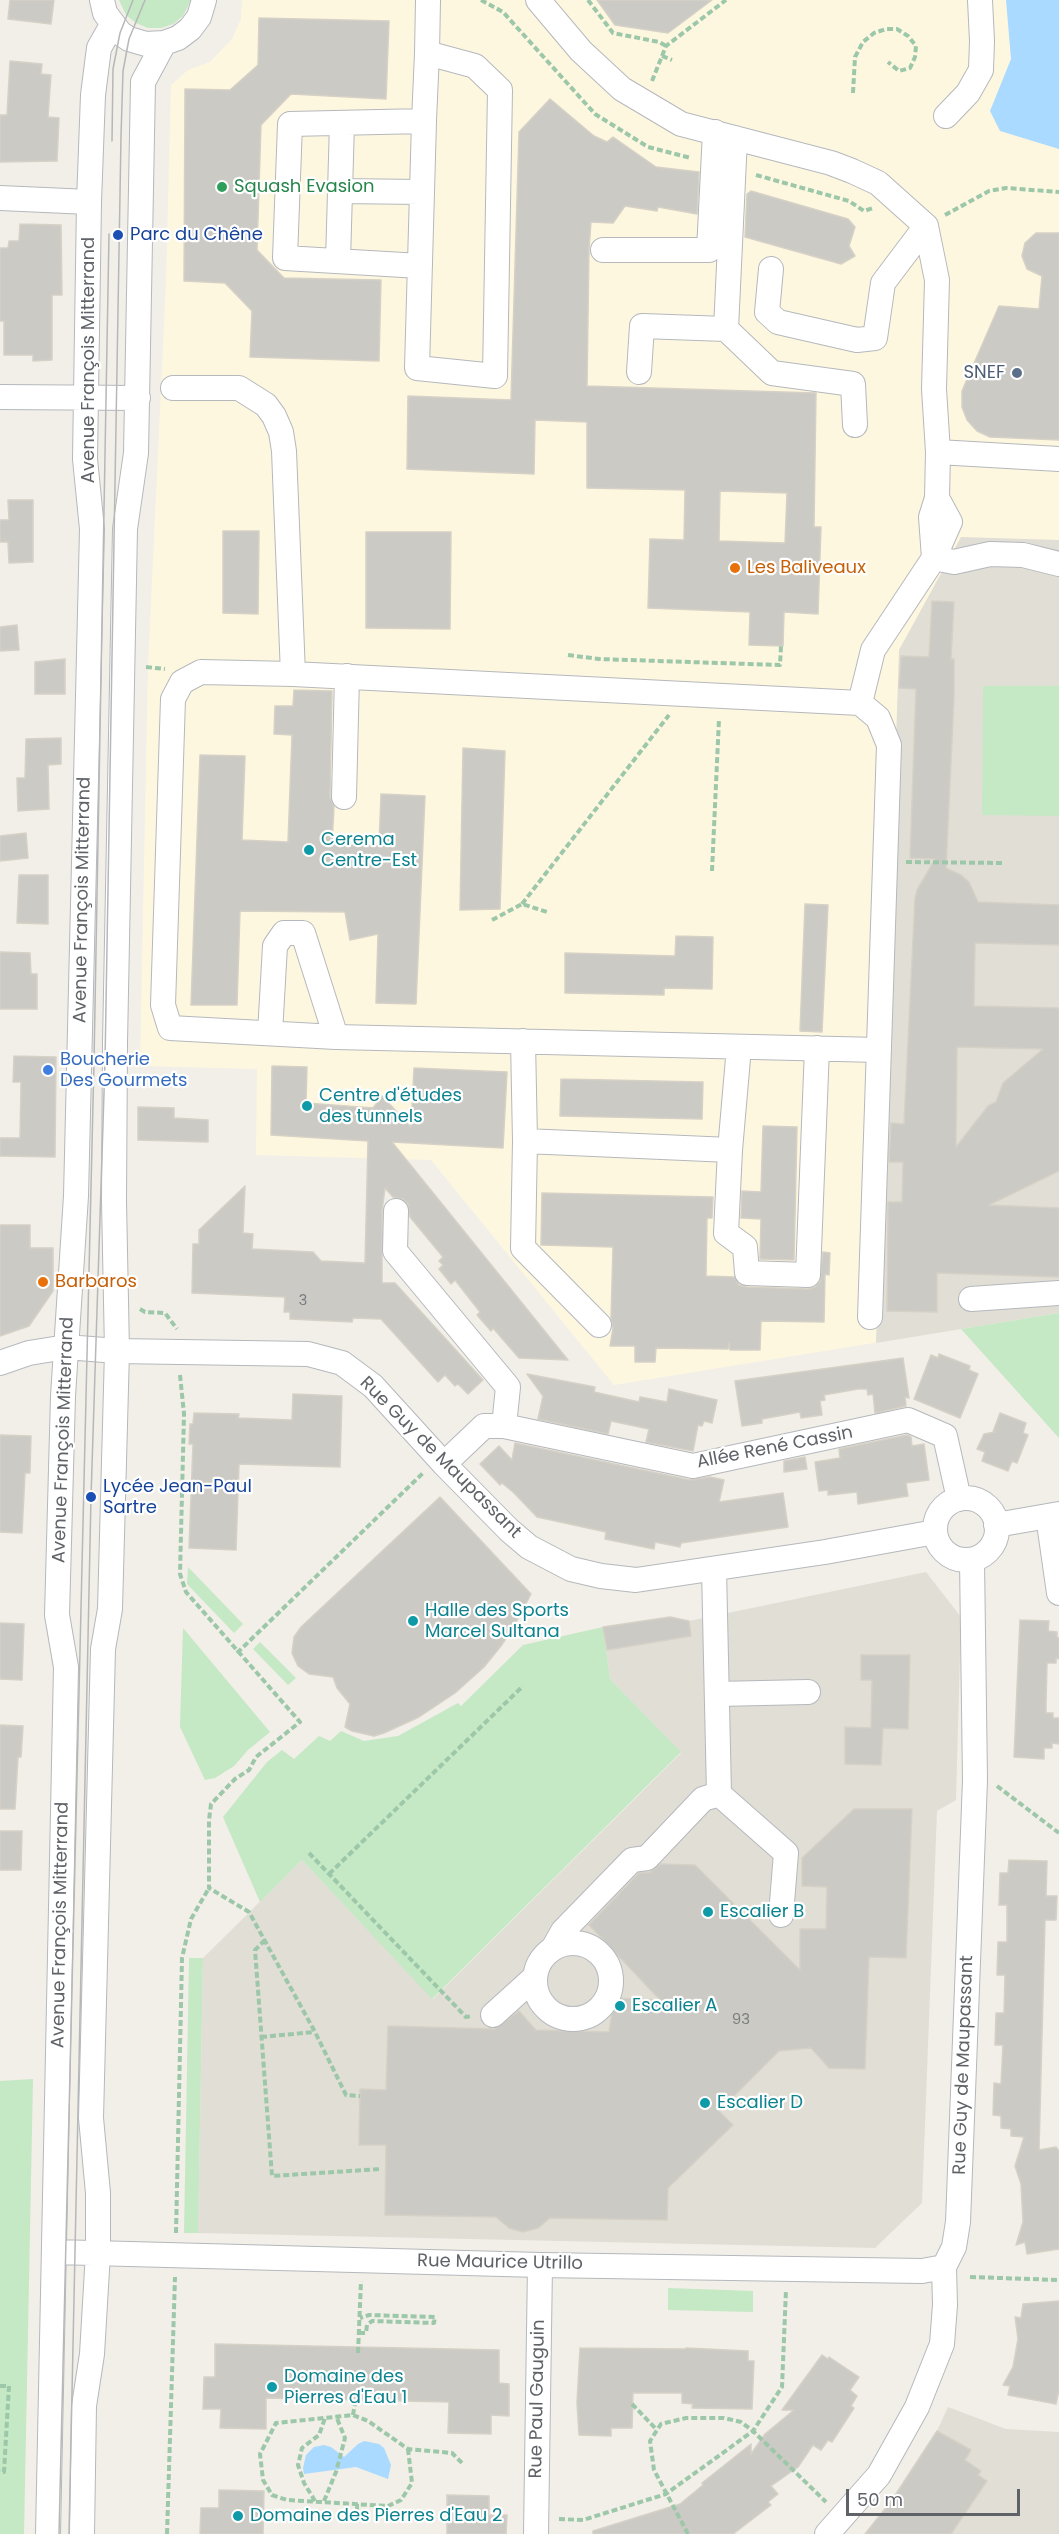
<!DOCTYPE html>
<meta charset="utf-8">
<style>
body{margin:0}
#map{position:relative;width:1059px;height:2534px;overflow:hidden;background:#f1efe8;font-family:Poppins,sans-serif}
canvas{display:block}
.scale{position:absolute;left:846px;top:2489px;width:174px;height:27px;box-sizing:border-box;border:3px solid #5f6368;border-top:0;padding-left:8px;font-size:18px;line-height:21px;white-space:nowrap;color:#5f6368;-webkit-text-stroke:4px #fff;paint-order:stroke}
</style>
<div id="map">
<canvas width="1059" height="2534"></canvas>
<div class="scale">50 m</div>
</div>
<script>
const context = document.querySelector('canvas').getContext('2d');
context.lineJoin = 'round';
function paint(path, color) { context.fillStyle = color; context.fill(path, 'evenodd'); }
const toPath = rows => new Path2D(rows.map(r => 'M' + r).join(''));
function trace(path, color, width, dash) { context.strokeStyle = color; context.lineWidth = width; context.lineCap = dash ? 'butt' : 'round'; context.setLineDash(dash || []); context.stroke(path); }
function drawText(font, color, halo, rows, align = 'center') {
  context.font = font + ' Poppins,sans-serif'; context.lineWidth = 4.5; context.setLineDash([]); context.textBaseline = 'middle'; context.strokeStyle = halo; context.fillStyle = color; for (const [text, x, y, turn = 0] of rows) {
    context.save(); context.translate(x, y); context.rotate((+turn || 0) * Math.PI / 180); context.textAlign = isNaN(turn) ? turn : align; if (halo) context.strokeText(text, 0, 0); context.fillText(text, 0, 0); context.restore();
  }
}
paint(toPath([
 [242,0,1059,0,1059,1313,614,1385,431,1160,256,1155,257,1069,140,1066,148,667,166,281,171,85,188,70,210,62,232,39,241,19]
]), '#fef7e0');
paint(toPath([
 [961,537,1059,540,1059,1313,876,1343,899,650],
 [926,1572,961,1617,956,1800,937,1811,922,2203,875,2248,198,2233,203,1958,302,1860,433,1999,681,1753,610,1679,603,1627,670,1617,689,1621],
 [948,2407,1006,2429,1059,2432,1059,2534,870,2534,869,2529,892,2500,937,2431]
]), '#e1ded6');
paint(toPath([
 [119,0,191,0,183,16,173,24,161,28,148,28,136,23,126,15],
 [983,686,1059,686,1059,816,982,815],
 [1059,1313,1059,1438,961,1329],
 [188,1567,243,1624,234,1633,187,1584],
 [603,1627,610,1679,681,1752,432,1999,302,1860,260,1902,223,1817,267,1762,282,1750,294,1759,319,1736,330,1741,341,1731,364,1741,398,1736,458,1703,461,1706,523,1645],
 [183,1628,270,1732,248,1750,234,1766,215,1778,205,1780,180,1727],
 [260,1642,296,1678,288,1685,253,1649],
 [189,1958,203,1958,198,2233,184,2233],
 [33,2079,24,2534,0,2534,0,2081],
 [668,2288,753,2291,753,2312,668,2310]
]), '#c5e8c5');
paint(toPath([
 [1006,0,1059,0,1059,149,1000,131,990,111,1011,59],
 [364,2441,379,2444,384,2448,391,2465,388,2479,356,2467,304,2474,303,2468,306,2455,314,2447,324,2445,331,2447,344,2457,358,2444]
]), '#aadaff');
const building = toPath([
 [10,0,54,0,51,24,8,19,10,0],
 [597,0,712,0,668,33,615,25,597,0],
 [259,18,389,21,386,99,291,94,261,125,257,250,284,278,381,280,379,361,250,357,252,311,225,283,184,281,185,89,230,90,258,65,259,18],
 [10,61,42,64,41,74,51,75,48,117,59,118,57,161,0,162,0,115,7,115,10,61],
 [550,99,594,136,607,142,613,137,656,167,699,172,697,214,658,207,657,211,625,206,613,223,591,222,589,249,587,386,816,393,814,527,821,527,818,614,784,612,783,646,749,645,750,612,648,608,650,539,684,540,685,490,587,488,587,422,535,420,534,474,407,469,408,396,511,400,519,132,550,99],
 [720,491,787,493,785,543,719,541,720,491],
 [751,191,848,219,855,227,849,246,855,256,841,264,745,237,747,194,751,191],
 [20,224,61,225,62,295,52,295,52,360,33,361,33,355,4,355,4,321,0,321,0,248,8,248,9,241,19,241,20,224],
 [1036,233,1059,233,1059,440,990,437,977,431,967,420,962,407,962,391,999,306,1039,309,1042,276,1027,269,1022,256,1025,243,1036,233],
 [8,500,33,500,33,562,9,563,8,542,0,542,0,520,9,520,8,500],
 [223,531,259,531,258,614,223,613,223,531],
 [366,532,451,532,450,629,366,628,366,532],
 [932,601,954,602,951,659,954,659,954,697,946,868,961,875,969,882,978,902,1059,905,1059,945,975,943,974,1006,1059,1008,1059,1171,989,1205,1059,1208,1059,1277,937,1273,937,1312,887,1311,888,1202,902,1202,903,1162,889,1162,891,1123,904,1124,915,898,917,890,935,859,910,858,916,689,899,688,901,656,929,657,932,601],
 [957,1047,1043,1049,1003,1083,996,1102,988,1106,956,1147,957,1047],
 [17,625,19,650,0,651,0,627,17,625],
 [65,659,65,694,35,694,35,662,65,659],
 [294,690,332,691,330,797,334,806,332,844,379,846,381,794,425,796,416,1004,376,1003,378,934,350,940,345,912,240,911,237,1005,191,1005,200,755,245,756,242,840,288,842,292,735,274,734,275,706,293,706,294,690],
 [61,738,61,764,48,765,49,809,18,811,17,778,25,778,26,739,61,738],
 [463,748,505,751,500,909,460,910,463,748],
 [26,833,28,858,0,861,0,836,26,833],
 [19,875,48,875,48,924,17,923,19,875],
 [805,904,828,905,822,1032,800,1031,805,904],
 [676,936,713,937,712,989,664,988,664,995,565,993,565,953,675,956,676,936],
 [0,952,30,953,31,974,37,974,37,1009,0,1009,0,952],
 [14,1056,56,1057,55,1157,0,1156,0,1138,20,1138,21,1082,13,1082,14,1056],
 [272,1066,307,1067,306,1103,373,1108,382,1096,411,1127,414,1068,507,1072,503,1148,392,1142,568,1360,519,1358,493,1328,491,1331,477,1315,480,1312,455,1280,451,1284,439,1269,443,1265,439,1261,443,1257,410,1217,408,1204,403,1199,393,1197,385,1188,382,1211,382,1283,395,1283,483,1380,468,1394,458,1384,455,1386,445,1375,438,1382,381,1319,353,1318,352,1322,290,1319,290,1312,284,1312,285,1297,192,1293,193,1244,199,1244,199,1230,245,1186,243,1233,253,1234,252,1249,313,1252,321,1261,365,1263,368,1141,271,1135,272,1066],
 [561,1079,703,1082,702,1119,560,1116,561,1079],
 [138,1107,174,1108,174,1118,208,1120,208,1142,138,1140,138,1107],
 [763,1126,797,1127,794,1260,760,1259,761,1219,741,1218,742,1191,761,1192,763,1126],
 [542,1193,713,1197,712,1218,707,1218,706,1276,734,1277,739,1285,747,1287,808,1289,815,1287,820,1282,823,1252,830,1253,829,1275,825,1274,824,1322,761,1321,760,1350,730,1350,729,1343,728,1349,656,1348,655,1362,635,1362,635,1346,610,1346,613,1328,611,1318,613,1247,541,1245,542,1193],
 [0,1225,30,1225,30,1248,53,1248,53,1291,29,1326,0,1336,0,1225],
 [939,1354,970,1366,969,1370,978,1374,960,1418,914,1399,931,1355,938,1358,939,1354],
 [903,1358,909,1398,905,1397,906,1406,875,1413,873,1394,868,1395,867,1389,858,1389,824,1395,825,1400,820,1401,822,1415,801,1418,800,1412,762,1419,762,1423,742,1426,735,1381,903,1358],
 [527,1374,595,1387,594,1392,639,1402,640,1397,667,1402,669,1389,717,1400,712,1423,704,1421,702,1426,698,1425,693,1451,646,1442,649,1429,611,1421,608,1434,538,1419,543,1396,527,1374],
 [293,1394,342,1396,340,1467,239,1464,236,1550,189,1548,193,1444,189,1444,190,1424,193,1424,194,1413,239,1414,238,1418,292,1420,293,1394],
 [1000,1413,1026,1423,1023,1433,1028,1435,1017,1463,1012,1461,1008,1471,982,1461,985,1452,977,1449,984,1434,995,1432,993,1432,1000,1413],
 [0,1435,31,1436,30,1473,25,1473,22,1533,0,1532,0,1435],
 [907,1435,911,1437,912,1446,924,1444,929,1480,906,1483,908,1496,858,1504,857,1492,828,1495,828,1490,819,1491,815,1462,840,1458,839,1449,907,1435],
 [515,1443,690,1480,710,1477,724,1480,719,1502,783,1493,788,1527,681,1543,680,1547,655,1542,654,1549,605,1539,606,1532,537,1517,513,1492,502,1483,500,1485,480,1464,499,1446,512,1460,515,1443],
 [805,1457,807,1469,784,1472,784,1461,805,1457],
 [440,1497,531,1594,513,1628,501,1646,484,1667,455,1693,419,1717,384,1733,374,1736,352,1731,345,1727,350,1704,337,1688,333,1677,309,1674,298,1666,292,1653,294,1637,301,1627,440,1497],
 [670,1617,689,1621,691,1636,607,1650,603,1627,670,1617],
 [1020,1620,1049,1621,1048,1631,1057,1632,1057,1637,1059,1638,1059,1659,1056,1658,1056,1663,1047,1663,1046,1703,1046,1713,1053,1713,1053,1718,1059,1718,1059,1744,1052,1743,1052,1748,1044,1748,1044,1759,1014,1757,1020,1620],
 [0,1623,24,1624,22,1680,0,1679,0,1623],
 [861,1655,910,1655,908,1729,883,1728,881,1765,845,1764,845,1727,871,1728,872,1680,861,1680,861,1655],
 [0,1725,23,1726,21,1757,18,1757,15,1809,0,1809,0,1725],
 [854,1809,912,1809,906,1958,869,1957,865,2069,829,2068,811,2048,779,2051,719,2111,733,2125,668,2188,667,2220,550,2218,538,2228,523,2232,509,2228,496,2217,385,2215,386,2145,359,2145,360,2089,386,2090,388,2026,495,2029,519,2011,536,2030,609,2032,614,1998,660,2000,589,1925,639,1873,650,1872,661,1864,695,1865,800,1970,800,1929,826,1929,827,1887,802,1886,802,1858,854,1809],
 [0,1831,22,1831,21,1870,0,1870,0,1831],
 [1009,1860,1047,1861,1046,1896,1057,1896,1056,1920,1045,1920,1039,2150,1056,2147,1059,2151,1059,2249,1027,2254,1025,2242,1016,2245,1023,2222,1021,2184,1015,2166,1024,2137,1011,2136,1011,2129,1001,2128,1001,2116,993,2115,994,2083,1001,2084,1003,2045,995,2045,996,2013,1004,2013,1005,1975,997,1975,998,1942,1007,1942,1007,1905,999,1905,1000,1873,1008,1873,1009,1860],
 [1059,2301,1059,2390,1056,2404,1008,2395,1010,2386,1003,2385,1013,2367,1018,2339,1015,2317,1021,2318,1023,2304,1059,2301],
 [215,2344,499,2350,499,2383,509,2384,509,2416,491,2415,491,2434,448,2433,449,2402,266,2398,266,2429,220,2428,221,2409,203,2409,204,2377,215,2377,215,2344],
 [580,2348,685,2349,686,2348,748,2351,748,2361,754,2361,752,2409,692,2408,693,2404,682,2403,682,2393,633,2393,632,2428,611,2428,611,2436,579,2435,577,2403,580,2348],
 [822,2355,828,2359,829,2357,859,2377,850,2390,857,2396,851,2406,854,2408,832,2442,828,2440,821,2450,813,2445,798,2467,771,2486,778,2494,768,2502,771,2505,733,2534,593,2534,593,2531,680,2504,703,2485,702,2483,751,2444,751,2454,765,2434,794,2410,782,2410,822,2355],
 [937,2431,971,2450,965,2460,981,2471,978,2475,987,2481,951,2534,865,2534,892,2500,937,2431],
 [219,2490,264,2491,263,2534,200,2534,201,2508,219,2508,219,2490],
 [447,2495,489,2496,489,2515,507,2515,506,2534,447,2534,447,2495]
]);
paint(building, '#cccac5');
trace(building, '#d6d1c6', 1.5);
const minor = toPath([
 [102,0,105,13,120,33,129,39,146,44,164,43,178,38,190,29,199,17,204,0],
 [538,0,581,51,622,89,681,124,831,163,852,171,878,183,926,226],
 [427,53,475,66,500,90,495,376,417,368,422,192,424,121,427,53,428,0],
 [946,116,968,93,981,70,982,41,980,0],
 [735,138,726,329,772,373,853,384,855,425],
 [340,191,422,192],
 [0,198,89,202],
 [926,226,937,280,934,389,938,452,937,498],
 [603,250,709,250,715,132],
 [338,261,342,123],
 [420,266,285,258,290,124,424,121],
 [771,269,767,312,778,322,857,340,875,338,883,283,926,226],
 [639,372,642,326,726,329],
 [173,388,239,388,266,405,274,416,281,432,284,451,293,674,860,703],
 [0,397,138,398],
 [938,452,1059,459],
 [934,558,954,562,990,554,1023,555,1059,564],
 [293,674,201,672,182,682,173,699,163,1005,170,1028,336,1037,879,1050],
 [344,797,347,676],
 [270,1033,275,946,284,933,303,933,336,1037],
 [523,1041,525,1141,730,1150,739,1047],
 [525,1141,523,1248,599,1325],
 [730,1150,726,1233,745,1247,747,1273,808,1275,817,1048],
 [396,1211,395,1251,508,1387,504,1426],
 [971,1299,1059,1293],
 [870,1317,889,745,878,718,860,703,873,650,934,558,950,522,937,498,931,517,934,558],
 [0,1363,29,1353,66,1347,117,1351,308,1354,342,1363,373,1386,444,1464,509,1530,529,1547,571,1569,601,1576,636,1580,825,1552,935,1532],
 [444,1464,484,1426,504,1426,693,1466,908,1420,945,1436,959,1499],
 '935 1529a31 31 0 1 1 62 0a31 31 0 1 1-62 0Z',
 [1048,1516,1059,1593],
 [996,1525,1059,1514],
 [714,1569,719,1794,786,1853,781,1915],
 [717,1694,808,1692],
 '535 1981a38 38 0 1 1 76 0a38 38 0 1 1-76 0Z',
 [554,1947,563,1931,632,1860,647,1858,703,1799,719,1794],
 [493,2015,535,1977],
 [55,2252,540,2265,922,2271,944,2267],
 [48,2534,66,1667,57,1615,63,1396,76,1196,92,529,85,459,89,202,93,95,99,48,112,25],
 [82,2534,84,2406,92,2354,98,2253,98,2193,91,2118,103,1649,110,1609,117,1351,114,1201,115,1043,125,529,136,453,143,82,164,43],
 [536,2534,540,2265],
 [827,2534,879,2475,917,2407,942,2344,945,2305,944,2267,954,2247,958,2222,975,1780,972,1560]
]);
trace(minor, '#b5b8bc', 26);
trace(toPath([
 [481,0,503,12,595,114,648,147,691,158],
 [588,0,613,33,659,42,666,46],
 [662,56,672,60],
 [652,81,666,46,726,0],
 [853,93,855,57,863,42,874,33,886,29,897,29,908,36,916,46,915,57,910,68,899,71,888,62],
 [756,175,849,201,864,211,873,208],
 [945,215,989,191,1006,188,1059,192],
 [568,655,599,659,780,665,781,646],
 [146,667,165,669],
 [906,862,1005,863],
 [712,871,719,719],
 [522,904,669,715],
 [492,920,522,904,547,912],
 [140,1309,145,1312,165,1313,177,1329],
 [180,1375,184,1414,180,1574,186,1592,300,1722,256,1757,249,1770,235,1779,211,1804,209,1820,209,1888,249,1912,315,2032,346,2095,360,2096],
 [237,1653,423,1473],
 [997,1786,1059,1833],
 [309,1853,466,2017,472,2016],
 [329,1874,523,1686],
 [265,1940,255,1950,272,2176,381,2169],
 [261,2037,314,2032],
 [176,2233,182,1958,191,1919,209,1888],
 [970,2277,1059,2280],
 [359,2333,366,2333,367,2325,372,2321,434,2323,435,2317,369,2315,360,2318],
 [358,2353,361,2281],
 [0,2386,9,2386,4,2472,0,2471],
 [632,2404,657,2430],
 [353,2415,355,2403],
 [408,2449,412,2483,401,2500,388,2506,287,2500,272,2495,263,2480,260,2454,276,2423,353,2415,368,2421,408,2449,452,2453,463,2464],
 [315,2501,304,2483,298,2465,302,2448,319,2435,325,2418],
 [324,2501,336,2472,345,2438,336,2416],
 [357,2504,357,2520],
 [559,2519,583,2520,666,2494,753,2431,782,2387,786,2290],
 [167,2534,175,2277],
 [688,2534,654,2470,650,2441,661,2424,686,2418,724,2418,741,2422,753,2431,826,2502]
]), '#9cc7a9', 4, [6, 3]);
trace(minor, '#fff', 24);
trace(toPath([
 [112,141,113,69,120,33,133,0],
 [59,2534,94,1061,109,234],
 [69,2534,91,1497,105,1062,121,136,123,71,129,39,145,0]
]), '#b6b7b8', 1.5);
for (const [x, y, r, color] of [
 [222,187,6,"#2e9e5b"],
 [118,235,6,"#1a4fb4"],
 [1017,373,6,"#5c6f8a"],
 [735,568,6,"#e8710a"],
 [309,850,6,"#0f9aa8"],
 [48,1070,6,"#3f7fe0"],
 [307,1106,6,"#0f9aa8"],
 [43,1282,6,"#e8710a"],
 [91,1497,6,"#1a4fb4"],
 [413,1621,6,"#0f9aa8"],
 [708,1912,6,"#0f9aa8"],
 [620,2006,6,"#0f9aa8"],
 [705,2103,6,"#0f9aa8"],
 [272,2387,6,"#0f9aa8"],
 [238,2516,6,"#0f9aa8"]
]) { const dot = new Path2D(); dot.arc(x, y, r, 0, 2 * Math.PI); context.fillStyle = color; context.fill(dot); trace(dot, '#fff', 2); }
drawText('15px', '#7a7d7f', null, [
 ["3",303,1301],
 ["93",741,2020]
]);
drawText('18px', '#27864d', '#fff', [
 ["Squash Evasion",234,187]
], 'left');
drawText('18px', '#164399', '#fff', [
 ["Parc du Chêne",130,235],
 ["Lycée Jean-Paul",103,1487],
 ["Sartre",103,1508]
], 'left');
drawText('18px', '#5f6368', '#fff', [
 ["Avenue François Mitterrand",89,360,-90],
 ["Avenue François Mitterrand",83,900,-89],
 ["Avenue François Mitterrand",64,1440,-88],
 ["Allée René Cassin",775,1448,-11],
 ["Rue Guy de Maupassant",440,1458,45],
 ["Avenue François Mitterrand",61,1925,-89],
 ["Rue Guy de Maupassant",964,2065,-88],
 ["Rue Maurice Utrillo",500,2263,1],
 ["Rue Paul Gauguin",538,2399,-89]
]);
drawText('18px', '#4e5e75', '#fff', [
 ["SNEF",1005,373]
], 'right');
drawText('18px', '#c56008', '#fff', [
 ["Les Baliveaux",747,568],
 ["Barbaros",55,1282]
], 'left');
drawText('18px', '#0d838f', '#fff', [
 ["Cerema",321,840],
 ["Centre-Est",321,861],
 ["Centre d'études",319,1096],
 ["des tunnels",319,1117],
 ["Halle des Sports",425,1611],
 ["Marcel Sultana",425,1632],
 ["Escalier B",720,1912],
 ["Escalier A",632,2006],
 ["Escalier D",717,2103],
 ["Domaine des",284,2377],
 ["Pierres d'Eau 1",284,2398],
 ["Domaine des Pierres d'Eau 2",250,2516]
], 'left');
drawText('18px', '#366cbe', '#fff', [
 ["Boucherie",60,1060],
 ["Des Gourmets",60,1081]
], 'left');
</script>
